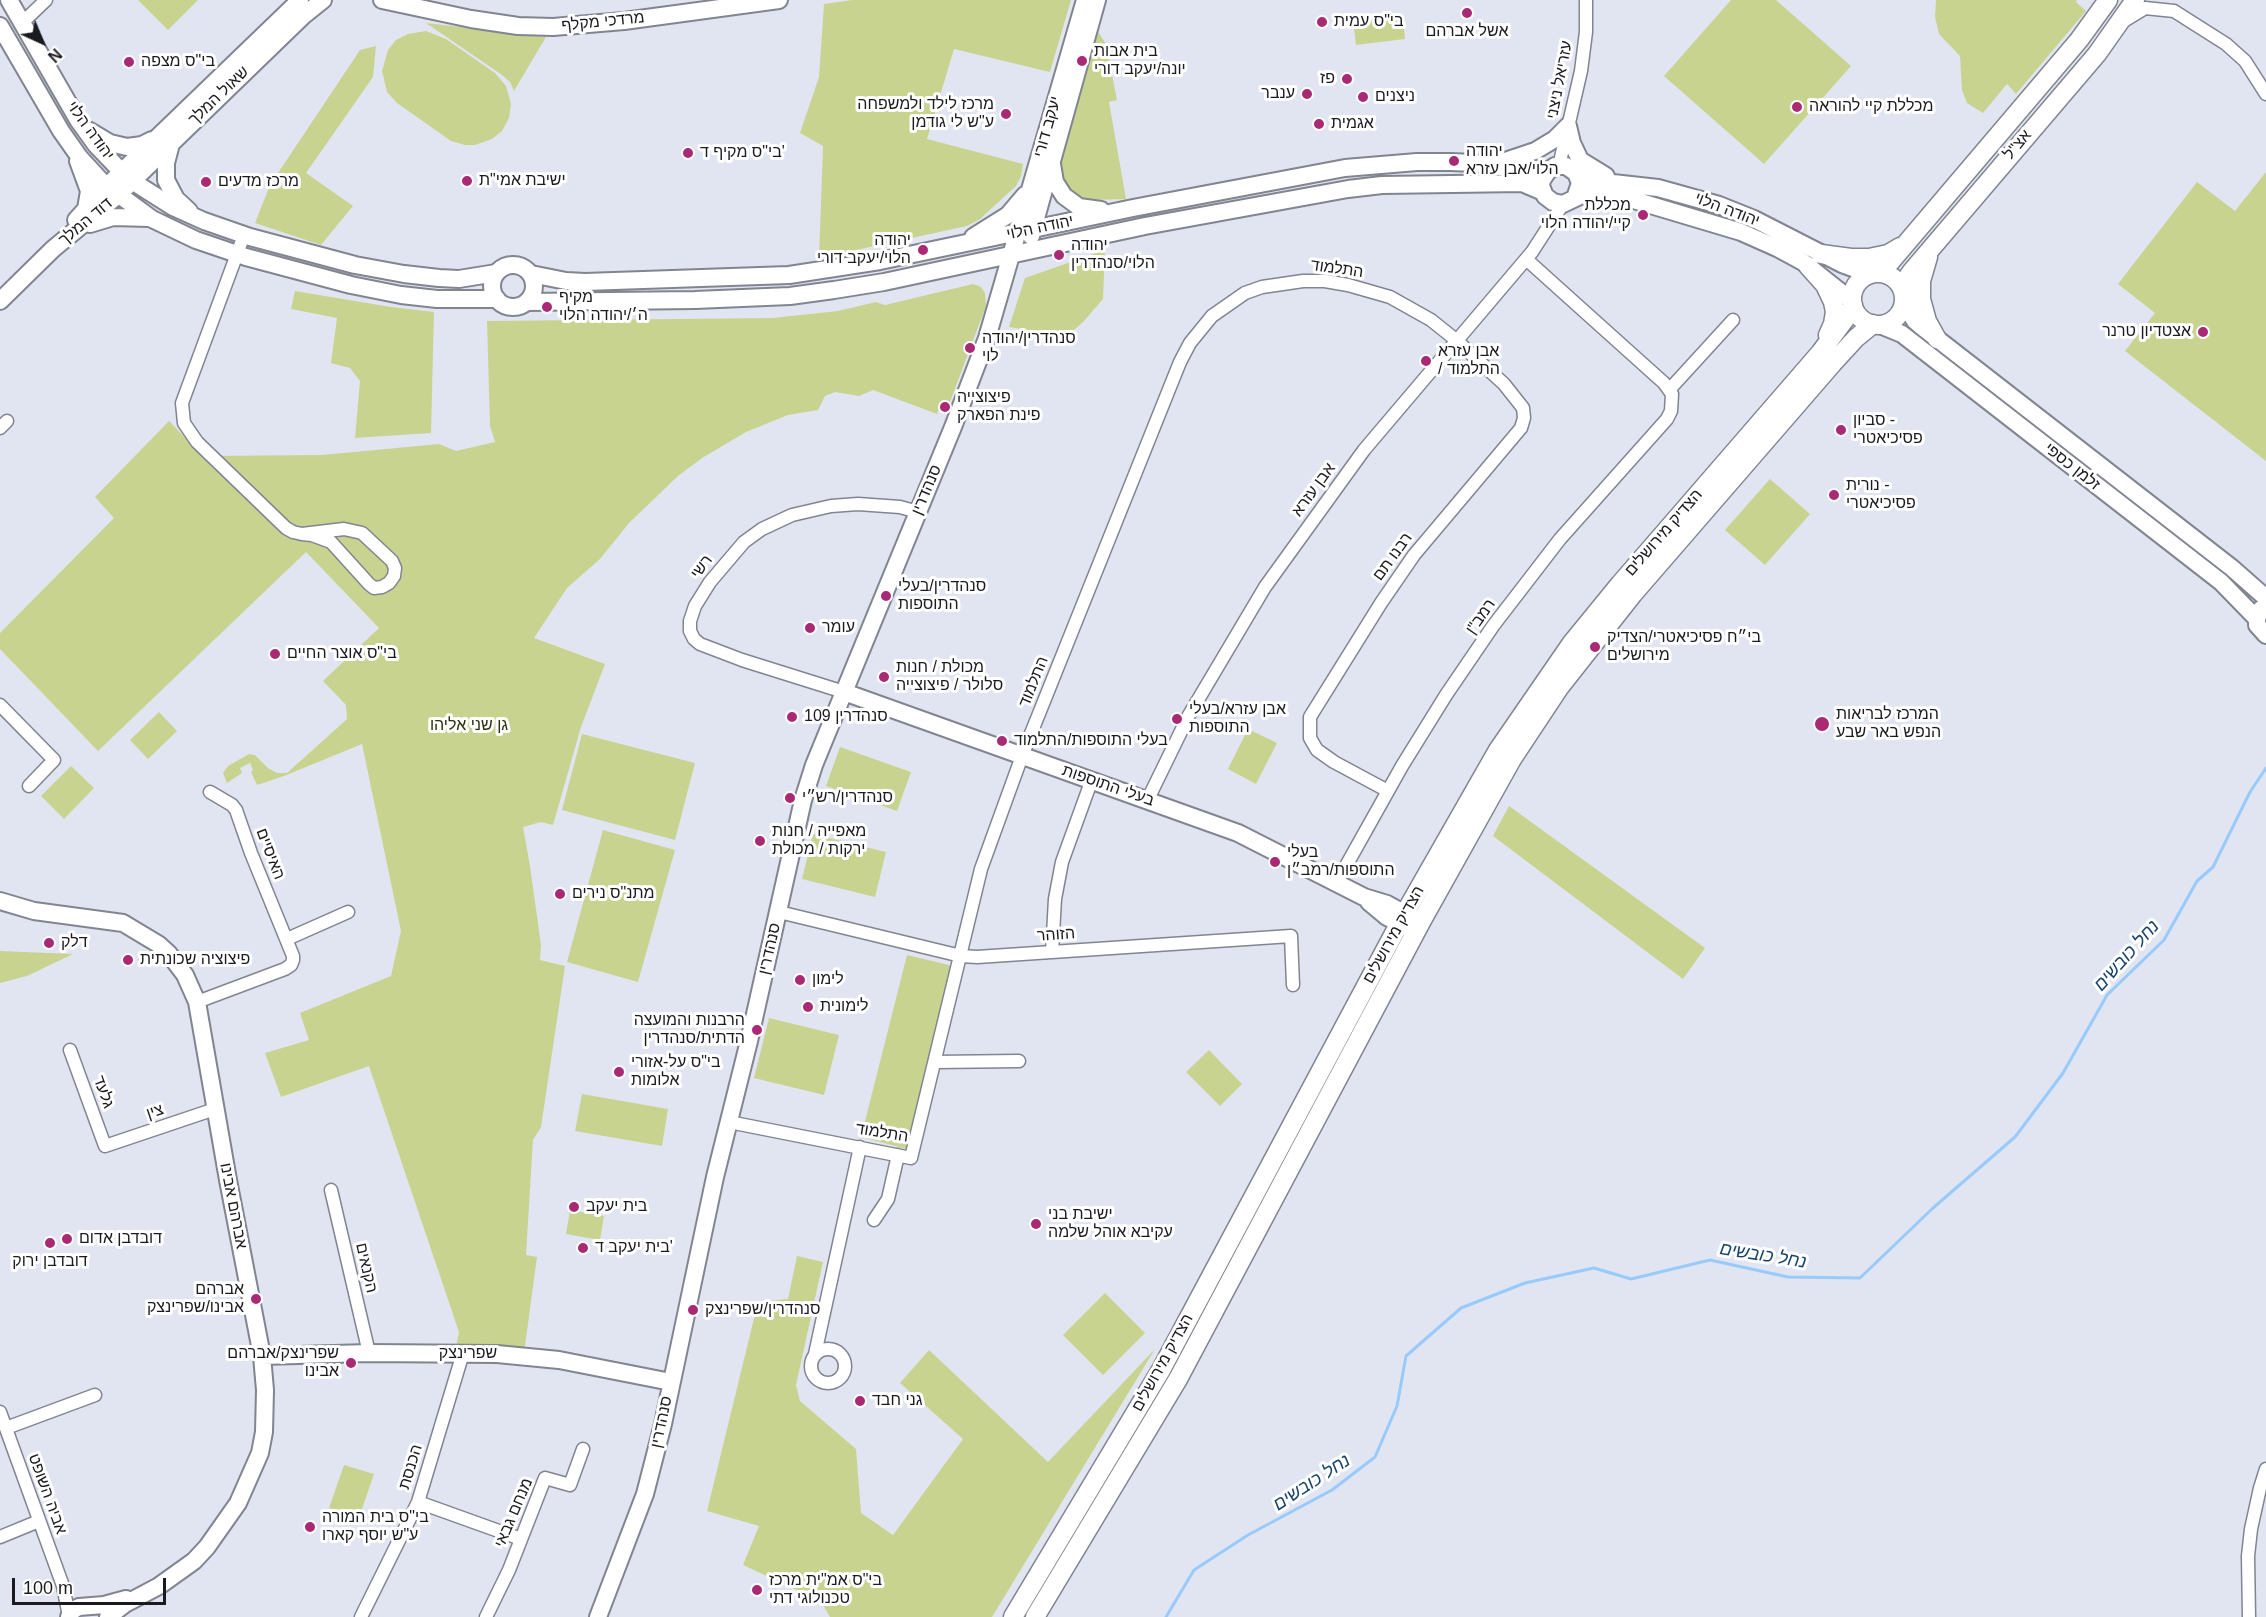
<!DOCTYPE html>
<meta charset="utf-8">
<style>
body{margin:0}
#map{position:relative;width:2266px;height:1617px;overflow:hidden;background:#e1e5f1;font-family:Arial,sans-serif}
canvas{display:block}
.north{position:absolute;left:12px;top:12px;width:60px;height:60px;-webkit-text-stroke:4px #fff;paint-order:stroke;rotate:136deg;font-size:16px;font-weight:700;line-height:24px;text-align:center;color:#1a1b1f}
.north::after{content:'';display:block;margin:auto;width:21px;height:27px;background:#1a1b1f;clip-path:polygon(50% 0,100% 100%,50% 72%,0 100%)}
.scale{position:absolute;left:12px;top:1578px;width:154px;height:27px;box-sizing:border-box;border:3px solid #1a1b1f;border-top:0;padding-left:8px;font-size:18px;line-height:21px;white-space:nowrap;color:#1a1b1f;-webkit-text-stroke:4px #fff;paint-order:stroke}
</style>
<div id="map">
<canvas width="2266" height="1617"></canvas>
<div class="north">N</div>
<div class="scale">100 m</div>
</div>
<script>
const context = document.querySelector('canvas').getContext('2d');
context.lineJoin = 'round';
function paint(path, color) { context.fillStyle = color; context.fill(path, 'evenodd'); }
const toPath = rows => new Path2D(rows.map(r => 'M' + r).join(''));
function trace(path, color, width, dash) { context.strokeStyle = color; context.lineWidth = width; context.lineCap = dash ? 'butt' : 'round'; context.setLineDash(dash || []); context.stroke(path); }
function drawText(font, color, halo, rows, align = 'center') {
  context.font = font + ' Arial,Heebo,sans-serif'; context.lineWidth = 6; context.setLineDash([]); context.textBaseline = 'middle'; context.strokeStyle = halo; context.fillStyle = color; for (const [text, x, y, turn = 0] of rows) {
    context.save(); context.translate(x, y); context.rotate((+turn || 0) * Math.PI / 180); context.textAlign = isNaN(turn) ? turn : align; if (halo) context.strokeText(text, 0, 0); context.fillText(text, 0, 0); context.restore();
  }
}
paint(toPath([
 [138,0,198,0,168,30],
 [853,0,1071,0,1050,72,954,49,927,139,1023,164,1021,176,1016,186,980,219,967,226,819,258,823,146,800,133,819,77,824,4],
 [1731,0,1776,0,1851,66,1764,164,1664,76],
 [1936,0,2077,0,2076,2,2086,11,2016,94,2007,84,1983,113,1967,103,1962,90,1960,56,1939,34,1935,17],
 [1403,14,1405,39,1356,45,1353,20],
 [426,23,546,37,514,91,510,82,502,75],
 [1097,30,1106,44,1117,100,1109,102,1126,199,1089,200,1078,196,1068,188,1061,176,1060,166],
 [426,31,446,39,495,73,506,86,511,104,509,118,502,131,492,139,475,145,465,145,451,141,397,103,387,92,382,71,388,50,396,40,408,34],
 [376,46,373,77,306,173,353,206,321,245,255,223,270,185,360,50],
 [2266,172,2266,461,2125,351,2155,313,2118,284,2197,182,2235,211],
 [1105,250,1103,299,1083,322,1067,336,1009,327,1025,278],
 [973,284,981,287,985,293,986,306,950,402,942,400,937,414,873,390,859,396,835,392,825,396,818,410,788,415,746,432,702,458,678,476,629,523,600,559,567,588,534,638,605,664,581,727,553,825,541,822,523,827,530,866,541,945,540,960,565,966,541,1127,533,1140,526,1255,537,1257,524,1353,455,1352,459,1332,369,1066,281,1097,265,1053,309,1040,300,1013,391,976,401,931,362,744,284,776,257,785,251,772,253,770,250,763,240,768,242,773,227,783,223,773,228,766,249,754,255,755,268,768,277,773,287,773,347,719,346,705,323,681,379,628,306,552,98,751,0,649,0,633,114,518,95,497,169,421,203,456,322,455,439,444,456,451,495,442,490,426,487,321,773,318,838,311,876,302,885,305],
 [295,291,391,307,434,312,431,433,355,438,360,381,350,368,331,363,337,318,291,309],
 [1770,479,1810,514,1765,565,1725,530],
 [159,712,177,731,148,759,130,740],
 [1248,729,1277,743,1256,784,1228,769],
 [582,734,695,763,675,840,562,810],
 [840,747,911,772,897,811,826,786],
 [71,766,94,788,64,819,41,796],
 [1509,806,1705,948,1683,979,1493,836],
 [603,830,675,850,638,982,567,962],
 [813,834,886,852,875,897,802,879],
 [0,951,73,954,27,976,0,983],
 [907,955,953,966,907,1149,861,1137],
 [769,1018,839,1035,824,1095,754,1078],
 [1209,1050,1242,1084,1220,1106,1186,1072],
 [582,1094,668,1109,662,1146,575,1131],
 [570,1210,604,1216,600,1240,566,1234],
 [797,1256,823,1262,796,1385,800,1401,856,1449,861,1513,893,1535,963,1439,900,1383,929,1350,1048,1462,1155,1349,992,1617,830,1617,821,1601,743,1565,759,1526,707,1511,758,1302,788,1299],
 [1105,1293,1145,1333,1103,1375,1063,1335],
 [344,1465,374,1474,359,1518,329,1508]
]), '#c9d390');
trace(toPath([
 [1166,1617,1194,1570,1248,1535,1332,1490,1375,1457,1397,1406,1406,1356,1461,1308,1525,1283,1594,1268,1631,1279,1710,1260,1788,1277,1860,1278,1933,1208,2015,1137,2063,1073,2107,995,2164,940,2197,881,2213,867,2250,792,2266,768]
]), '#98cafa', 3);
const street = toPath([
 [2122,22,2145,8,2174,11,2226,44,2245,61,2266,94],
 [22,23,46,0],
 [1559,166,1581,71,1586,32,1586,0],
 [244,235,182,403,184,423,197,442,286,528,293,532,302,534,312,535,331,542,369,584,374,588,382,587,389,583,394,576,395,568,392,561,362,533,344,529,302,534],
 [1669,390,1733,320],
 [0,428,7,421],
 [844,692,742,660,700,644,694,639,690,631,690,621,695,606,710,582,744,542,762,529,792,515,831,506,858,504,900,507,918,512],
 [0,705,54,760,29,786],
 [1148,799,1189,715,1265,587,1364,450,1532,252,1563,204],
 [1337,882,1402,766,1446,695,1493,626,1560,539,1667,419,1671,411,1672,394,1664,383,1526,259],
 [779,912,961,956,977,957,1291,936,1293,985],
 [287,939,348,912],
 [1052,952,1055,899,1062,862,1091,782],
 [197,1002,285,969,291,965,293,960,293,956,251,853,236,810,232,805,210,792],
 [70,1050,105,1146,215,1109],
 [935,1062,1019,1061],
 [729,1122,911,1158,981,869,1022,756,1180,362,1190,343,1212,316,1245,293,1262,287,1303,281,1325,281,1348,285,1390,297,1431,320,1456,340,1504,384,1523,408,1524,418,1521,428,1414,555,1381,603,1310,717,1310,738,1317,750,1334,762,1388,791],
 [331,1190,369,1353],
 [874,1220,888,1199,898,1155],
 '811 1366a17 17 0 1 1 34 0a17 17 0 1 1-34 0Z',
 [815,1354,860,1147],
 [0,1412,63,1586,69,1616],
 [6,1428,95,1395],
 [418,1502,521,1539],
 [0,1537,39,1521],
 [361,1617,418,1502,463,1353],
 [486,1617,509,1570,545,1478,570,1485,583,1449],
 [2249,1617,2248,1556,2251,1529,2260,1488,2266,1469]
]);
const secondary = toPath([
 [9,0,78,120,96,145,118,168,132,181,173,207,204,221,250,237,355,265,404,274,439,278,459,279,496,273],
 [382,0,471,19,518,26,553,27,624,21,779,0],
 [0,26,61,131,80,158,103,183,152,219,196,240,246,257,351,285,401,295,437,299,497,299],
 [1568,126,1572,143,1580,160,1606,176],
 [90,131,110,143,127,147,142,145,152,140],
 [171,144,166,163,166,180,176,199,189,211],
 [78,161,89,191,86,209],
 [1052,164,1055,182,1064,196,1079,207,1101,210],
 [1496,164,1535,151,1555,139,1568,126],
 [1576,173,1595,181,1658,188,1719,205,1754,219,1842,264,1869,274],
 [1575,198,1580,183,1576,173,1566,166,1555,166,1548,171,1542,180,1541,186,1545,196,1553,202,1563,204,1584,194,1592,193,1617,195,1741,232,1777,248,1803,262,1852,301],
 [76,220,107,186,300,0],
 [90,224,113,217,149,218],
 [1031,236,1097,0],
 [973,237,1008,215,1025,195],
 '492 286a21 21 0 1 1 42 0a21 21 0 1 1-42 0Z',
 [531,274,566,281,585,282,789,275,880,261,1133,208,1345,168,1417,162,1451,162,1474,163,1535,172,1548,171],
 [0,301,53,249,118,195,303,16,323,0],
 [527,302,695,300,790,296,834,290,884,282,1145,226,1348,189,1382,185,1522,183,1543,192],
 [1904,303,1915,321,1922,327,2232,568,2266,598],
 [1880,325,1902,334,2221,582,2257,619],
 [2261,609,2257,619,2257,625,2266,635],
 [844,692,1238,833,1364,897,1387,904,1416,920],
 [0,901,34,911,123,923,158,944,169,954,185,975,197,1002,228,1180,262,1356,265,1390,264,1432,260,1453,238,1503,207,1547,194,1561,159,1586,125,1604,108,1617],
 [1369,902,1387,917,1415,932],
 [262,1356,369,1353,497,1354,559,1360,671,1382],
 [69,1617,73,1610,79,1607,104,1605,126,1599],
 [598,1617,645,1494,663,1424,715,1177,749,1041,803,800,814,765,953,427,987,338,1085,0]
]);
const primary = toPath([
 [1821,254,1851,258,1869,258,1888,254,1900,247],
 [1928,257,1921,281,1921,299,1927,321,1937,339],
 [1808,266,1825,285,1833,302,1835,312,1833,324,1828,335],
 [1881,273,2079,40,2108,0],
 '1852 299a26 26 0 1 1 52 0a26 26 0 1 1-52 0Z',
 [1903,290,1905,281,1912,271,2097,54,2135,0],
 [1013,1617,1161,1370,1405,913,1498,750,1571,644,1620,584,1820,353,1846,318,1853,305],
 [1035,1617,1178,1379,1421,922,1512,759,1559,688,1633,594,1833,363,1856,338,1873,324]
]);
trace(street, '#818590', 15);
trace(secondary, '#818590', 20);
trace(primary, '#818590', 21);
trace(street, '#fff', 12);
trace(secondary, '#fff', 16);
trace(primary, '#fff', 18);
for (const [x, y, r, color] of [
 [1467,13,6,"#aa2975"],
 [1322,22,6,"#aa2975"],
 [1082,61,6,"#aa2975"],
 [129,62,6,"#aa2975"],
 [1347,79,6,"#aa2975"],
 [1307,94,6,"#aa2975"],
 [1363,97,6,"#aa2975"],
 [1797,107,6,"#aa2975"],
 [1006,114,6,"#aa2975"],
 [1319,124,6,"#aa2975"],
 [688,153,6,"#aa2975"],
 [1454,161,6,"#aa2975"],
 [467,181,6,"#aa2975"],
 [206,182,6,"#aa2975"],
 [1643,215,6,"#aa2975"],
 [923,250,6,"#aa2975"],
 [1059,255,6,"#aa2975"],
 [547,307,6,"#aa2975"],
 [2203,332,6,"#aa2975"],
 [970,348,6,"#aa2975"],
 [1426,361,6,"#aa2975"],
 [945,407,6,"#aa2975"],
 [1841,430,6,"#aa2975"],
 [1834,495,6,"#aa2975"],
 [886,596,6,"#aa2975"],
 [810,628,6,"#aa2975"],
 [1595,647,6,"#aa2975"],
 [275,654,6,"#aa2975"],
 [884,677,6,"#aa2975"],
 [792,717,6,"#aa2975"],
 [1177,719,6,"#aa2975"],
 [1822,724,8,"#aa2975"],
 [1002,741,6,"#aa2975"],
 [790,798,6,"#aa2975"],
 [760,841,6,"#aa2975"],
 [1275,862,6,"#aa2975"],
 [560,894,6,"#aa2975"],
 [49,943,6,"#aa2975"],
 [128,960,6,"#aa2975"],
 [800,980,6,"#aa2975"],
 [808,1007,6,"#aa2975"],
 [757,1030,6,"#aa2975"],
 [619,1072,6,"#aa2975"],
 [574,1207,6,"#aa2975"],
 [1036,1224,6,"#aa2975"],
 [67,1239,6,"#aa2975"],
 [50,1243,6,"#aa2975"],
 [583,1248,6,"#aa2975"],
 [256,1299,6,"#aa2975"],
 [693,1310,6,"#aa2975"],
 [351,1363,6,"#aa2975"],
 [860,1401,6,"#aa2975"],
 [310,1527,6,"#aa2975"],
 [757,1590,6,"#aa2975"]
]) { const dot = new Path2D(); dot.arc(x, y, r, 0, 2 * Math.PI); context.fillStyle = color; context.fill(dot); trace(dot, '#fff', 2); }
drawText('16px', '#1a1b1f', '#fff', [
 ["מרדכי מקלף",603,22,-6],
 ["עזריאל ניצני",1560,80,-79],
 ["שאול המלך",219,96,-44],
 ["יעקב דורי",1048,127,-74],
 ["יהודה הלוי",90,131,54],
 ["אצ\"ל",2018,145,-50],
 ["יהודה הלוי",1727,210,21],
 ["דוד המלך",86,222,-40],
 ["יהודה הלוי",1040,228,-12],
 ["התלמוד",1337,269,8],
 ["זלמן כספי",2072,467,38],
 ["סנהדרין",927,490,-67],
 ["אבן עזרא",1314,490,-54],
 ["הצדיק מירושלים",1664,533,-49],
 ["רבנו תם",1393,557,-54],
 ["רשי",702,567,-53],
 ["רמב\"ן",1481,617,-55],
 ["התלמוד",1034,682,-68],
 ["בעלי התוספות",1108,786,19],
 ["האיסיים",270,854,69],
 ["הזוהר",1056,935,-4],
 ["הצדיק מירושלים",1394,935,-61],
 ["סנהדרין",770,949,-77],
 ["גלעד",103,1092,70],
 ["צין",155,1112,-19],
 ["התלמוד",882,1133,9],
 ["אברהם אבינו",233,1206,79],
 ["הקנאים",366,1268,77],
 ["שפרינצק",468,1354],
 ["הצדיק מירושלים",1163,1363,-61],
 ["סנהדרין",662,1422,-78],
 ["הכנסת",411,1467,-73],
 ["אביה השופט",47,1494,70],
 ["מנחם גבאי",514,1513,-67]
]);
drawText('16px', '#1a1b1f', '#fff', [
 ["בי\"ס עמית",1334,22],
 ["אשל אברהם",1467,32,"center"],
 ["בית אבות",1094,52],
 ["יונה/יעקב דורי",1094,70],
 ["בי\"ס מצפה",141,62],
 ["פז",1335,79,"right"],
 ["ענבר",1295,94,"right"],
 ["ניצנים",1375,97],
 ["מרכז לילד ולמשפחה",994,105,"right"],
 ["ע\"ש לי גודמן",994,123,"right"],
 ["מכללת קיי להוראה",1809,107],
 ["אגמית",1331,124],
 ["יהודה",1466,152],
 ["הלוי/אבן עזרא",1466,170],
 ["בי\"ס מקיף ד'",700,153],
 ["ישיבת אמי\"ת",479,181],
 ["מרכז מדעים",218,182],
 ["מכללת",1631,206,"right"],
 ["קיי/יהודה הלוי",1631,224,"right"],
 ["יהודה",911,241,"right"],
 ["הלוי/יעקב דורי",911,259,"right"],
 ["יהודה",1071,246],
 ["הלוי/סנהדרין",1071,264],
 ["מקיף",559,298],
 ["ה׳/יהודה הלוי",559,316],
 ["אצטדיון טרנר",2191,332,"right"],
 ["סנהדרין/יהודה",982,339],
 ["לוי",982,357],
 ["אבן עזרא",1438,352],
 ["/ התלמוד",1438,370],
 ["פיצוצייה",957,398],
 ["פינת הפארק",957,416],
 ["סביון -",1853,421],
 ["פסיכיאטרי",1853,439],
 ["נורית -",1846,486],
 ["פסיכיאטרי",1846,504],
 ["סנהדרין/בעלי",898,587],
 ["התוספות",898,605],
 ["עומר",822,628],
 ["בי״ח פסיכיאטרי/הצדיק",1607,638],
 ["מירושלים",1607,656],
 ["בי\"ס אוצר החיים",287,654],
 ["מכולת / חנות",896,668],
 ["סלולר / פיצוצייה",896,686],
 ["אבן עזרא/בעלי",1189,710],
 ["התוספות",1189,728],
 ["המרכז לבריאות",1836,715],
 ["הנפש באר שבע",1836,733],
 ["סנהדרין 109",804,717],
 ["בעלי התוספות/התלמוד",1014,741],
 ["סנהדרין/רש״י",802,798],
 ["מאפייה / חנות",772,832],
 ["ירקות / מכולת",772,850],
 ["בעלי",1287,853],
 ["התוספות/רמב״ן",1287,871],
 ["מתנ\"ס נירים",572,894],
 ["דלק",61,943],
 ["פיצוציה שכונתית",140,960],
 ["לימון",812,980],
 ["לימונית",820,1007],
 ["הרבנות והמועצה",745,1021,"right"],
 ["הדתית/סנהדרין",745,1039,"right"],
 ["בי\"ס על-אזורי",631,1063],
 ["אלומות",631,1081],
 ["בית יעקב",586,1207],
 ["ישיבת בני",1048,1215],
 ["עקיבא אוהל שלמה",1048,1233],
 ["דובדבן אדום",79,1239],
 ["בית יעקב ד'",595,1248],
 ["דובדבן ירוק",50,1262,"center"],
 ["אברהם",244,1290,"right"],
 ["אבינו/שפרינצק",244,1308,"right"],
 ["סנהדרין/שפרינצק",705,1310],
 ["שפרינצק/אברהם",339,1354,"right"],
 ["אבינו",339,1372,"right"],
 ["גני חבד",872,1401],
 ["בי\"ס בית המורה",322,1518],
 ["ע\"ש יוסף קארו",322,1536],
 ["בי\"ס אמ\"ית מרכז",769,1581],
 ["טכנולוגי דתי",769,1599]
], 'left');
drawText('16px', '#2b2f0b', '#fff', [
 ["גן שני אליהו",469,726]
]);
drawText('italic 18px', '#19456c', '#fff', [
 ["נחל כובשים",2127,956,-48],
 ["נחל כובשים",1763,1256,9],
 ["נחל כובשים",1312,1483,-33]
]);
</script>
